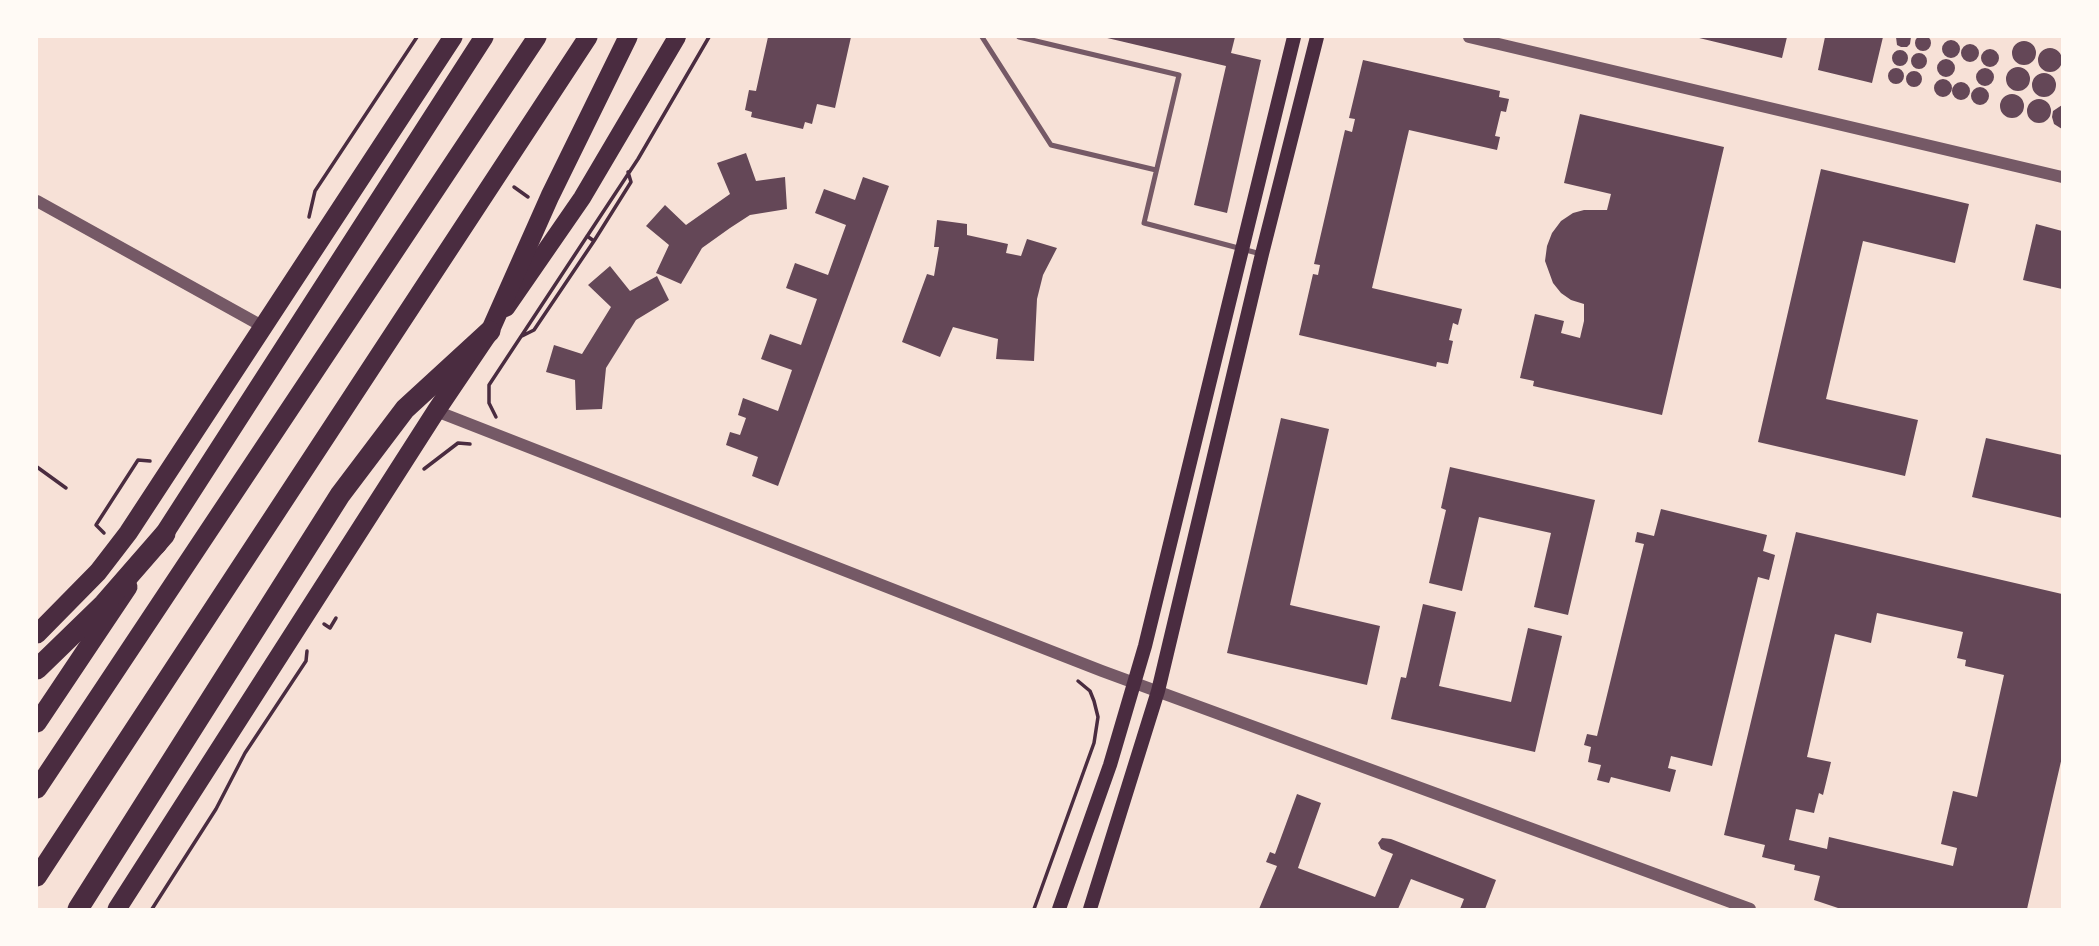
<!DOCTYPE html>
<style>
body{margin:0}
#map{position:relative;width:2099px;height:946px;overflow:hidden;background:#f7e1d7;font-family:"Alegreya Sans",sans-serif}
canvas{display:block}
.frame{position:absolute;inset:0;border:38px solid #fffaf5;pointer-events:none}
</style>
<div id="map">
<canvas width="2099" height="946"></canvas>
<div class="frame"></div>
</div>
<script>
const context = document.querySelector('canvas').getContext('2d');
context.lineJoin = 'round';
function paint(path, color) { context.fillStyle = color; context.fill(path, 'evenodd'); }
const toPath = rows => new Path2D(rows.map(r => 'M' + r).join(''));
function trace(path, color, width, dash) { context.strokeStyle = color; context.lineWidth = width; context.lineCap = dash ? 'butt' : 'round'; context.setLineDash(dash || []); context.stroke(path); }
paint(toPath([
 '1915 43a8 8 0 1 1 16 0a8 8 0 1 1-16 0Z',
 [768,37,851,37,835,108,817,104,812,124,805,122,803,129,751,117,752,112,745,110,749,90,756,91],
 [1103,37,1235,37,1231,53,1261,60,1227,213,1194,205,1226,66],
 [1695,37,1787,37,1782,58],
 [1825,37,1883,37,1872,83,1818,70],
 [1896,37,1911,37,1910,44,1907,47,1901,47,1897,45],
 '1942 49a9 9 0 1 1 18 0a9 9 0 1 1-18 0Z',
 '2012 53a12 12 0 1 1 24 0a12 12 0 1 1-24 0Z',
 '1961 53a9 9 0 1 1 18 0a9 9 0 1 1-18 0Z',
 '2038 60a12 12 0 1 1 24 0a12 12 0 1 1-24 0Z',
 '1981 58a9 9 0 1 1 18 0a9 9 0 1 1-18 0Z',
 '1892 58a8 8 0 1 1 16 0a8 8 0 1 1-16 0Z',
 '1911 61a8 8 0 1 1 16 0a8 8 0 1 1-16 0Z',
 '1937 68a9 9 0 1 1 18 0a9 9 0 1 1-18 0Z',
 [1363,60,1500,91,1499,97,1509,99,1506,112,1501,111,1495,136,1500,137,1497,150,1409,130,1372,288,1462,309,1458,325,1453,323,1449,340,1453,341,1448,364,1437,362,1436,367,1299,335,1313,274,1318,275,1320,265,1314,264,1345,130,1352,132,1355,119,1349,118],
 '2006 79a12 12 0 1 1 24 0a12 12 0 1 1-24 0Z',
 '1888 76a8 8 0 1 1 16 0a8 8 0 1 1-16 0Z',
 '1976 77a9 9 0 1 1 18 0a9 9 0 1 1-18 0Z',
 '1906 79a8 8 0 1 1 16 0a8 8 0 1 1-16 0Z',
 '2032 85a12 12 0 1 1 24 0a12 12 0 1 1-24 0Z',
 '1934 88a9 9 0 1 1 18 0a9 9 0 1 1-18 0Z',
 '1952 91a9 9 0 1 1 18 0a9 9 0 1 1-18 0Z',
 '1971 96a9 9 0 1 1 18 0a9 9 0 1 1-18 0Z',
 '2000 106a12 12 0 1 1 24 0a12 12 0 1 1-24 0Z',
 '2027 111a12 12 0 1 1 24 0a12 12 0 1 1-24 0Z',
 [2062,105,2062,129,2054,124,2052,117,2053,111],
 [1580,114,1724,147,1662,415,1533,386,1534,381,1520,378,1535,314,1564,321,1561,333,1580,338,1584,321,1584,304,1571,300,1561,293,1553,283,1545,261,1547,246,1552,233,1561,221,1573,213,1584,210,1607,210,1611,194,1564,183],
 [746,153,756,181,785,177,787,209,750,215,730,228,702,248,681,284,656,273,669,245,646,226,665,205,686,225,730,194,717,163],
 [1821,169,1969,204,1955,263,1863,241,1826,399,1918,420,1905,476,1758,442],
 [863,177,889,186,778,486,752,476,758,457,726,445,730,432,740,435,746,418,738,415,743,398,778,411,792,370,761,359,770,334,801,345,817,299,786,288,795,263,828,275,846,225,815,213,824,189,855,200],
 [937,220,967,224,967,235,1008,244,1006,253,1021,256,1027,239,1057,248,1043,275,1037,299,1034,361,996,359,998,339,953,327,940,357,902,342,927,274,934,276,939,247,934,247],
 [2036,224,2062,231,2062,289,2023,280],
 [610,266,630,291,657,276,669,300,636,320,606,368,602,409,576,410,575,380,546,372,554,345,582,354,611,307,588,285],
 [1281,418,1329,429,1290,605,1380,626,1367,685,1227,653],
 [1986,438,2062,455,2062,518,1972,497],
 [1450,467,1595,500,1568,615,1534,607,1551,533,1479,517,1462,591,1429,583,1446,510,1441,508],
 [1661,509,1767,535,1763,551,1775,555,1769,580,1758,577,1712,766,1671,756,1668,768,1676,770,1670,792,1611,777,1609,783,1597,780,1601,765,1588,762,1591,747,1584,745,1587,734,1597,736,1644,544,1635,542,1637,532,1654,536],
 [1796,532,2062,594,2062,757,2027,909,1841,909,1814,900,1820,876,1794,870,1795,865,1762,857,1765,845,1724,835],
 [1877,613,1963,632,1957,658,1966,660,1965,666,2004,675,1977,797,1953,791,1941,844,1957,848,1953,866,1829,837,1827,849,1789,840,1796,809,1814,813,1819,793,1823,795,1831,762,1807,757,1835,634,1871,643],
 [1423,604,1456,612,1439,686,1511,702,1528,628,1562,636,1535,752,1391,719,1401,677,1406,678],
 [1297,794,1321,803,1298,868,1375,897,1393,854,1381,849,1378,843,1382,838,1391,839,1496,880,1485,909,1460,909,1464,899,1411,879,1398,909,1259,909,1277,866,1266,862,1270,852,1275,854]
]), '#644757');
trace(toPath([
 [514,187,528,197],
 [309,217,315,191,417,37],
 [587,236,594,241],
 [522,336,534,330,594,241,631,182,628,172],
 [496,417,489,403,489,385,638,159,709,37],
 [37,467,66,488],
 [424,469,458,443,470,444],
 [104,533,96,525,138,460,150,461],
 [324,624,330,628,336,618],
 [152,909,216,809,245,753,306,661,307,651],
 [1034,909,1094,743,1098,717,1094,701,1090,691,1078,681]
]), '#4a2c40', 3.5);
trace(toPath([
 [982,37,1051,145,1156,170],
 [1019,37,1179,75,1144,223,1261,254]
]), '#755966', 5);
trace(toPath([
 [1469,37,2062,177],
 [37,201,262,326],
 [436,411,1102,671,1750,909]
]), '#755966', 12);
trace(toPath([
 [1059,909,1110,765,1145,646,1294,37],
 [1090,909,1158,691,1262,254,1317,37]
]), '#4a2c40', 14);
trace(toPath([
 [506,308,582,198,677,37]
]), '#4a2c40', 18);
trace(toPath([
 [157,545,484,37],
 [37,634,98,572,128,533,453,37],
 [37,723,128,587],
 [37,789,537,37],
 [37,877,588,37],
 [117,909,436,411,490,331,550,196,628,37]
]), '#4a2c40', 19);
trace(toPath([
 [37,669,104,604,165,534],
 [78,909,340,495,405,409,490,331]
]), '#4a2c40', 21);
</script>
